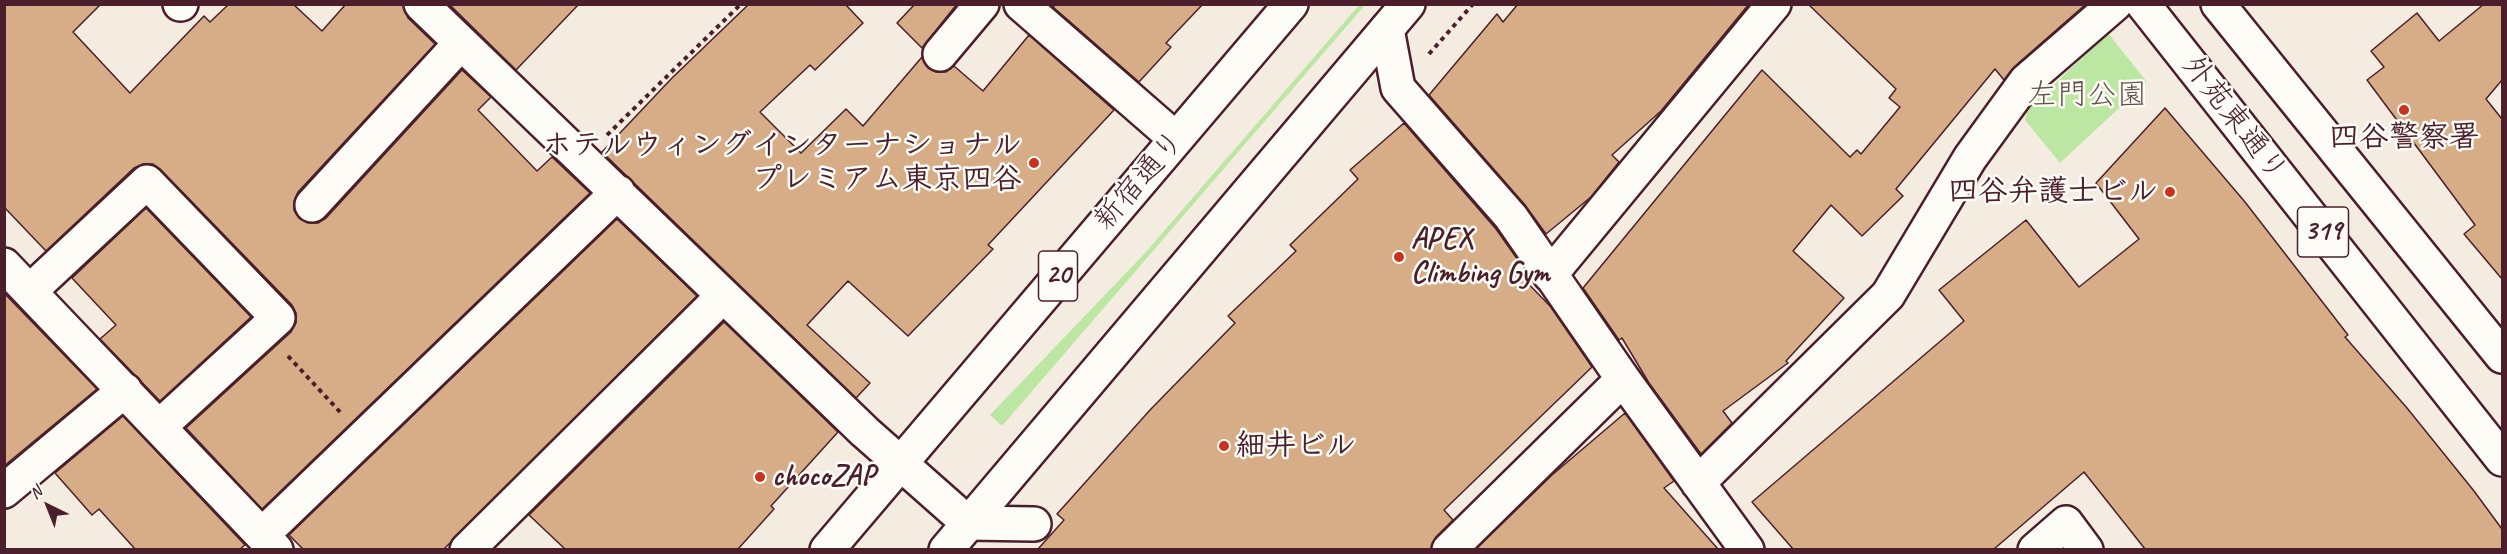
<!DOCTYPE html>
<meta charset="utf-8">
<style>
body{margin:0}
#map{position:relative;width:2507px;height:554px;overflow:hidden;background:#f5ece1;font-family:Caveat,sans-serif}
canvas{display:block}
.frame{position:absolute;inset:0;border:6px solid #4a1f2b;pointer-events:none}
.north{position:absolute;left:18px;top:476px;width:60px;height:60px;-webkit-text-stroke:4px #fdfcf7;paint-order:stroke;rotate:317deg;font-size:16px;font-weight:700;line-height:24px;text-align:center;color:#4a1f2b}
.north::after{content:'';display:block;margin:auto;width:21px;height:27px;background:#4a1f2b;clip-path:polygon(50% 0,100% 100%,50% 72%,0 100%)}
</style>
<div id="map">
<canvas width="2507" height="554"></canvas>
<div class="frame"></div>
<div class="north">N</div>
</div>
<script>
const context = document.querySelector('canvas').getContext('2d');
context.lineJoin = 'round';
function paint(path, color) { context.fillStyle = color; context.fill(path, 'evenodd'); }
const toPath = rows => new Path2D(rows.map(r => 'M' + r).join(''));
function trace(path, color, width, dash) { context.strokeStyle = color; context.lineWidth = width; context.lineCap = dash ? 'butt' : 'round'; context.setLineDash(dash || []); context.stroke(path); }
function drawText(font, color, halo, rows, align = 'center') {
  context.font = font + ' Caveat,"Klee One",sans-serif'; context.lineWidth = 5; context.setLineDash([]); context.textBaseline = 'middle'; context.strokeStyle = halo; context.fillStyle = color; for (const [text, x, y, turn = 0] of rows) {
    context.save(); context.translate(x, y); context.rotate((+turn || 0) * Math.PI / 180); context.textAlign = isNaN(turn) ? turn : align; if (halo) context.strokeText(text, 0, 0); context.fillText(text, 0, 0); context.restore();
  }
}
paint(toPath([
 [1360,4,1365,5,1002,426,990,415,1145,253],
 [2108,33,2147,82,2060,163,2025,120,2027,110]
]), '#bce7a3');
const building = toPath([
 [4,4,101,4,73,32,130,93,204,16,210,22,229,4,293,4,322,31,346,4,403,4,408,18,435,44,298,192,294,201,294,210,299,218,308,223,318,223,326,218,462,70,491,97,478,110,537,171,552,157,590,193,262,509,186,428,291,332,296,323,296,313,292,305,160,169,153,164,143,164,134,168,46,251,4,207,4,4],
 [449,4,579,4,516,70,449,4],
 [749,4,845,4,863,23,815,70,810,65,760,112,801,153,846,109,863,126,922,57,928,68,936,72,946,72,954,66,983,91,1029,35,1114,110,988,245,993,249,908,336,848,281,807,325,870,383,856,398,602,152,672,78,749,4],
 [915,4,957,4,922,48,897,23,915,4],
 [1056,4,1203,4,1166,43,1171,47,1139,82,1053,7,1056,4],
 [1518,4,1749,4,1661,111,1612,155,1619,162,1591,197,1546,234,1525,205,1429,95,1497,14,1503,22,1518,4],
 [1808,4,2086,4,2014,67,2004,80,1995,69,1896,189,1903,196,1862,236,1831,205,1793,251,1844,298,1786,361,1788,363,1723,411,1732,423,1701,454,1649,383,1622,338,1619,340,1583,288,1762,70,1850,157,1857,150,1861,154,1900,107,1889,98,1896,89,1808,4],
 [2484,4,2502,4,2502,80,2486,99,2502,119,2502,279,2464,234,2475,225,2367,80,2384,67,2371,51,2417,13,2439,41,2484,4],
 [2165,108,2245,202,2348,335,2345,337,2407,408,2474,491,2502,529,2502,549,2145,549,2084,472,1994,549,1793,549,1752,502,1964,321,1939,290,2026,220,2079,287,2139,239,2096,183,2165,108],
 [1404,123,1496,229,1518,260,1511,266,1550,306,1592,367,1444,510,1453,520,1436,537,1431,549,1038,549,1064,520,1057,514,1150,410,1235,323,1228,316,1296,251,1290,245,1358,179,1350,170,1404,123],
 [146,208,251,317,160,401,100,339,116,325,72,278,146,208],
 [617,219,697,296,444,549,303,549,289,535,617,219],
 [4,293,97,389,4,466,4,293],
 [724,322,838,432,771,506,774,509,738,549,565,549,529,515,724,322],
 [1625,413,1674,481,1664,488,1718,549,1476,549,1552,475,1625,413],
 [123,416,245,545,240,549,135,549,99,509,92,515,55,473,123,416]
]);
paint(building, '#d6ad87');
trace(building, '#4a1f2b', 1.5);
const minor = toPath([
 [180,4,181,4],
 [421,4,865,432,968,523,1034,524],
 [1021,4,1176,139],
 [1387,29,1398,88,1511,217,1623,379,1747,550],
 [940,54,982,4],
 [312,205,461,43],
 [4,265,276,550],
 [1550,275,1774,4],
 [30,291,147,182,278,318,159,427],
 [1698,483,1888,295,1970,158,2026,81,2115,4],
 [4,491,125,390],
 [262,535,618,192],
 [467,550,723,296],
 [1449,550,1623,379],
 [2035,550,2066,523,2086,550]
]);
const major = toPath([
 [2143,4,2502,459],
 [2218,4,2502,356]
]);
const highway = toPath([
 [827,550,1291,4],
 [946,550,1408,4]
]);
trace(minor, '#4a1f2b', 38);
trace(major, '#4a1f2b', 38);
trace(highway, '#4a1f2b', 38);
trace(toPath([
 [1429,54,1473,4],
 [607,135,741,4],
 [288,356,340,412]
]), '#4a1f2b', 4, [4.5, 4.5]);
trace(minor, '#fdfcf7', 33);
trace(major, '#fdfcf7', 33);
trace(highway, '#fdfcf7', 33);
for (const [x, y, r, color] of [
 [2404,110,6,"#c8321e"],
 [1034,163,6,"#c8321e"],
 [2170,192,6,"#c8321e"],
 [1399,257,6,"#c8321e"],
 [1224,446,6,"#c8321e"],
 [760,477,6,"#c8321e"]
]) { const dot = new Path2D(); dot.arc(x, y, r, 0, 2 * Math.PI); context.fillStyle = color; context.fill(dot); trace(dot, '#fdfcf7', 2); }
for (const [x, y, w] of [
 [2323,232,51],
 [1058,276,39]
]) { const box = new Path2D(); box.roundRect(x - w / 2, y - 25, w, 50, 4.5); context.fillStyle = '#fdfcf7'; context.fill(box); trace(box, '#4a1f2b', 1.5); }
drawText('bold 28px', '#4a1f2b', null, [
 ["319",2323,232],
 ["20",1058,276]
]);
drawText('30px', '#665149', '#fdfcf7', [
 ["左門公園",2087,96]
]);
drawText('30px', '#4a1f2b', '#fdfcf7', [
 ["外苑東通り",2234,119,52],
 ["新宿通り",1140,181,-49]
]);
drawText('bold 30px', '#4a1f2b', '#fdfcf7', [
 ["四谷警察署",2404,138,"center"],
 ["ホテルウィングインターナショナル",1022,146,"right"],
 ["プレミアム東京四谷",1022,180,"right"],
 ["四谷弁護士ビル",2158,192,"right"],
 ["APEX",1411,240],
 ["Climbing Gym",1411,274],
 ["細井ビル",1236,446],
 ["chocoZAP",772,477]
], 'left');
</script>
